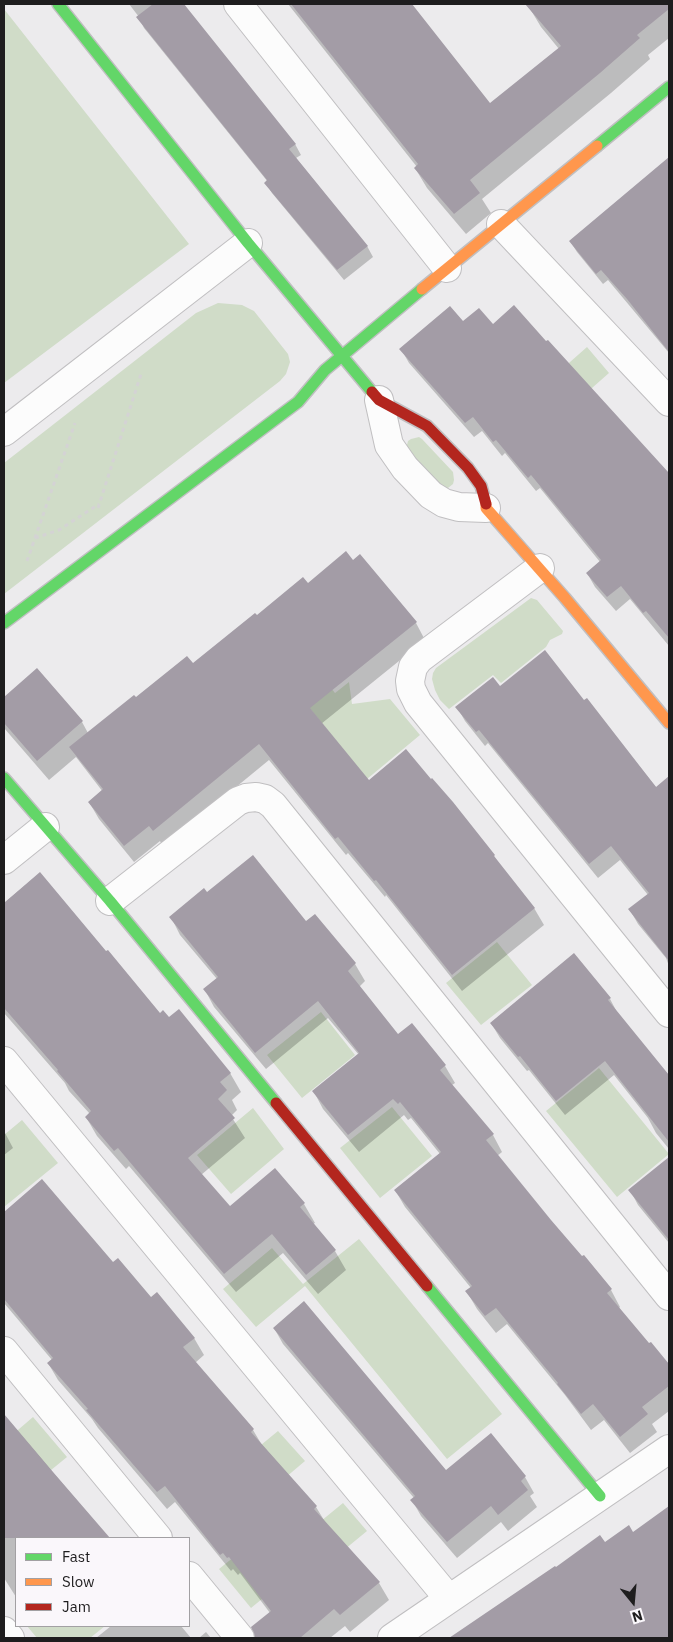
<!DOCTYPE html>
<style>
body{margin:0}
#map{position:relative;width:673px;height:1642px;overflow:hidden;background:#ecebed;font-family:"IBM Plex Sans",sans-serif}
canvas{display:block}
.frame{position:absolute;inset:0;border:5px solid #1e1d1e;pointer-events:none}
.legend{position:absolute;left:15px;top:1537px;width:175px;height:90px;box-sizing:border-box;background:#faf7fb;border:1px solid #a2a0a3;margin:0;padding:6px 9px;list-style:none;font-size:15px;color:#1e1d1e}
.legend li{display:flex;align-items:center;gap:10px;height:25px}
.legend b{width:25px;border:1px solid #a2a0a3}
.north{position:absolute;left:608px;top:1577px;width:50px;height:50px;-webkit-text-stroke:4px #faf7fb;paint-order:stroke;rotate:163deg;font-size:14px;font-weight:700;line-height:20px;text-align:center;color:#1e1d1e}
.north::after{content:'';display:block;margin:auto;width:18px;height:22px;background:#1e1d1e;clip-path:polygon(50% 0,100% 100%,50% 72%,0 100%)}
</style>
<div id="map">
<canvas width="673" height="1642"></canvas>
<div class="frame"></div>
<ul class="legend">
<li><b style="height:6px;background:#63d668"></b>Fast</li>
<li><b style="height:6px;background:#ff974d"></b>Slow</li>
<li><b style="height:6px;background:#b3261e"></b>Jam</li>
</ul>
<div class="north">N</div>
</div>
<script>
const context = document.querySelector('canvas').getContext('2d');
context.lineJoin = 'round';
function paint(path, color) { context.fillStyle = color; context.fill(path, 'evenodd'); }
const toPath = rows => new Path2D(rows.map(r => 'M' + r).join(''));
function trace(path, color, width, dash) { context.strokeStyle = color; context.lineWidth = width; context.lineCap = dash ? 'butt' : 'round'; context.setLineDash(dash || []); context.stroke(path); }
paint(toPath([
 [4,9,189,244,4,383],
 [218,303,242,305,254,311,288,354,290,362,286,374,280,381,4,594,4,463,196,313],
 [587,347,609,373,558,418,535,393],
 [419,437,422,439,453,472,454,480,453,484,448,488,445,489,438,486,406,449,408,441,411,439],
 [531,598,537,600,563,631,562,634,550,640,546,647,501,683,493,675,449,709,440,700,435,690,432,679,433,673,436,668],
 [296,644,335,693,349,682,352,704,390,699,420,735,367,779,273,663],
 [497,942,532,985,481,1025,446,983],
 [321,1012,355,1055,302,1098,267,1055],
 [599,1068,669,1154,617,1197,546,1111],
 [392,1107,432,1156,380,1198,340,1148],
 [253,1108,284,1149,231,1194,197,1155],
 [22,1120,58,1163,4,1207,4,1135],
 [359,1239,502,1414,447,1459,305,1286,256,1327,223,1289,272,1248,303,1284],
 [33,1417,67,1457,12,1502,4,1492,4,1442],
 [278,1431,305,1461,253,1505,227,1473],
 [343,1503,367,1531,305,1582,296,1571,251,1608,219,1569,240,1552,282,1553],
 [27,1626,105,1626,90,1638,37,1638]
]), '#d0dcc8');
paint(toPath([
 [129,4,182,4,295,144,301,155,296,158,367,246,373,257,344,280,272,193,266,183,268,182,144,28,139,17],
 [288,4,410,4,490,104,559,49,541,27,529,7,534,4,669,4,669,38,648,55,650,59,611,93,482,199,491,213,466,234,427,188,415,168,417,167],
 [669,158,669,353,608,280,603,284,577,252,570,241],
 [463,323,493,325,665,471,669,477,669,646,630,599,616,611,595,587,587,573,600,562,540,488,536,491,505,453,502,456,482,431,474,437,409,363,401,349],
 [307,585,416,623,425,640,321,724,369,781,431,781,452,803,494,856,501,867,534,908,544,925,462,991,386,895,385,897,348,853,346,855,269,760,163,847,160,841,134,862,99,819,89,802,103,792,76,757,49,780,4,728,4,699,37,670,82,722,88,733,136,699,193,665,257,617],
 [500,687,584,702,586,700,669,803,669,966,666,958,638,924,630,910,648,895,620,860,598,878,488,743,485,746,465,721,457,707],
 [40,873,159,1015,230,1073,241,1092,232,1100,237,1110,231,1116,245,1138,201,1175,230,1208,304,1204,315,1223,313,1224,335,1251,346,1270,318,1294,283,1253,236,1292,129,1166,126,1169,97,1136,86,1117,90,1114,69,1091,65,1083,4,1013,4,903],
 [207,893,306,922,315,916,355,964,365,981,359,987,398,1036,445,1066,455,1083,452,1085,493,1135,502,1152,497,1156,550,1221,611,1290,620,1307,619,1308,649,1345,651,1344,669,1366,669,1411,652,1424,657,1432,630,1453,604,1420,591,1430,565,1395,507,1324,496,1333,477,1309,467,1292,471,1288,405,1207,395,1190,440,1154,411,1118,408,1120,404,1115,359,1152,323,1109,314,1092,359,1055,328,1018,266,1069,214,1007,205,990,217,979,180,935,171,917],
 [610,999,618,1014,669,1078,669,1149,656,1133,648,1118,614,1075,565,1115,529,1070,527,1071,500,1038,491,1023],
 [4,1131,13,1148,4,1155],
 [669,1158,669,1243,638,1205,630,1190],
 [42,1181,113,1264,194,1338,204,1355,195,1363,253,1430,262,1445,316,1507,327,1525,379,1583,389,1600,350,1632,345,1626,330,1638,256,1638,257,1635,270,1613,240,1573,238,1575,233,1569,231,1571,175,1502,167,1509,98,1428,92,1419,58,1380,48,1363,52,1360,4,1303,4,1213],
 [274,1328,445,1472,525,1477,534,1493,530,1496,537,1507,508,1531,501,1522,457,1558,421,1516,412,1500,414,1498,283,1344],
 [4,1415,109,1538,16,1538,16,1597,4,1578],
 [669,1507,669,1638,453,1638,476,1621,556,1569,605,1543,633,1533],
 [111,1626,181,1626,191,1638,96,1638],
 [206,1632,211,1638,199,1638]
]), '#0003');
paint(toPath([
 [153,4,184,4,296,144,289,149,368,246,337,270,264,183,267,180,136,17],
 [291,4,412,4,490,103,561,46,525,4,669,4,669,9,637,35,640,38,600,73,470,180,480,193,454,214,414,168,418,164],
 [669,157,669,352,627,299,601,270,596,274,569,241],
 [514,305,546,341,548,340,669,473,669,638,646,611,643,613,621,586,607,597,586,573,601,560,531,475,528,478,496,440,493,442,473,417,465,423,399,349,450,306,463,321,479,308,493,324],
 [346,551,353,560,360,554,417,622,310,708,369,780,406,749,431,779,432,778,453,802,495,855,494,856,535,908,452,975,376,880,374,881,338,837,335,839,259,744,153,831,149,826,124,846,88,802,103,789,69,747,134,695,136,697,187,656,193,663,255,613,257,615,303,577,308,583],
 [545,650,584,700,587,698,656,787,669,776,669,961,628,909,649,893,611,846,589,864,479,730,476,732,455,707,493,677,500,686],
 [37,668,83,721,37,761,4,723,4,697],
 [253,855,306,921,315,914,356,963,348,971,398,1034,412,1023,446,1065,440,1070,494,1134,486,1140,551,1220,582,1256,584,1255,612,1289,607,1293,649,1343,651,1342,669,1364,669,1386,642,1407,648,1414,620,1437,593,1404,581,1414,557,1384,558,1383,496,1308,485,1316,465,1291,472,1286,394,1190,441,1152,400,1102,398,1104,393,1099,348,1135,312,1091,359,1053,318,1001,255,1053,203,989,218,977,169,917,204,888,207,892],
 [40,872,106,951,108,950,160,1013,163,1010,169,1017,179,1009,231,1073,220,1082,227,1090,218,1099,235,1118,188,1158,230,1206,275,1168,305,1203,300,1207,336,1250,306,1275,272,1234,224,1274,118,1148,114,1151,85,1117,91,1111,57,1071,58,1070,4,1008,4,903],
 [574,953,611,998,608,1000,669,1075,669,1142,605,1061,556,1101,520,1056,518,1057,490,1023],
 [669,1157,669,1240,628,1190],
 [42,1179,113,1262,118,1258,151,1297,157,1292,195,1338,183,1347,254,1429,251,1432,317,1506,314,1509,380,1582,340,1615,334,1609,300,1638,255,1638,251,1627,271,1611,229,1557,227,1558,223,1553,220,1555,165,1486,157,1492,86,1410,88,1409,47,1363,53,1358,4,1299,4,1212],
 [304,1301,446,1470,491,1433,526,1476,521,1481,528,1490,498,1515,491,1506,447,1542,410,1500,415,1496,273,1328],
 [4,1414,53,1472,110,1538,4,1538],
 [669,1506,669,1638,449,1638,555,1566,556,1567,600,1535,605,1542,629,1525,633,1532]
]), '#a39ca6');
const street = toPath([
 [238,4,447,268],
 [501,224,669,402],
 [379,400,389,445,405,468,431,495,444,503,459,507,486,508],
 [4,432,248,243],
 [540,568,419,659,413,667,410,681,411,689,418,703,669,1013],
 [4,860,45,827],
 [110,901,238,801,246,798,256,797,265,799,273,805,669,1296],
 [4,1061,449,1599],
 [4,1351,158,1538],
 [189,1576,240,1638],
 [4,1631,10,1638],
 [392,1638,669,1449]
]);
const fast = toPath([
 [58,4,248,243,372,392],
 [597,146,669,87],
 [4,623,298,402,325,370,422,289],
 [4,778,110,901,276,1103],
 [427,1286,600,1496]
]);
const slow = toPath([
 [422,289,597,146],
 [486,504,486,508,565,598,669,723]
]);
const jam = toPath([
 [372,392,379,400,427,426,468,468,481,486,486,504],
 [276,1103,427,1286]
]);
trace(street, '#c0bfc1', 30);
trace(fast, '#c0bfc1', 14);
trace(slow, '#c0bfc1', 14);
trace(jam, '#c0bfc1', 14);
trace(toPath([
 [98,508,142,371],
 [35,538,59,530,99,504],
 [27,561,75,423]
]), '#d4d3d4', 3, [4, 4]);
trace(street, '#fcfcfc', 28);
trace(fast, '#63d668', 11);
trace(slow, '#ff974d', 11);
trace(jam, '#b3261e', 11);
</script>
